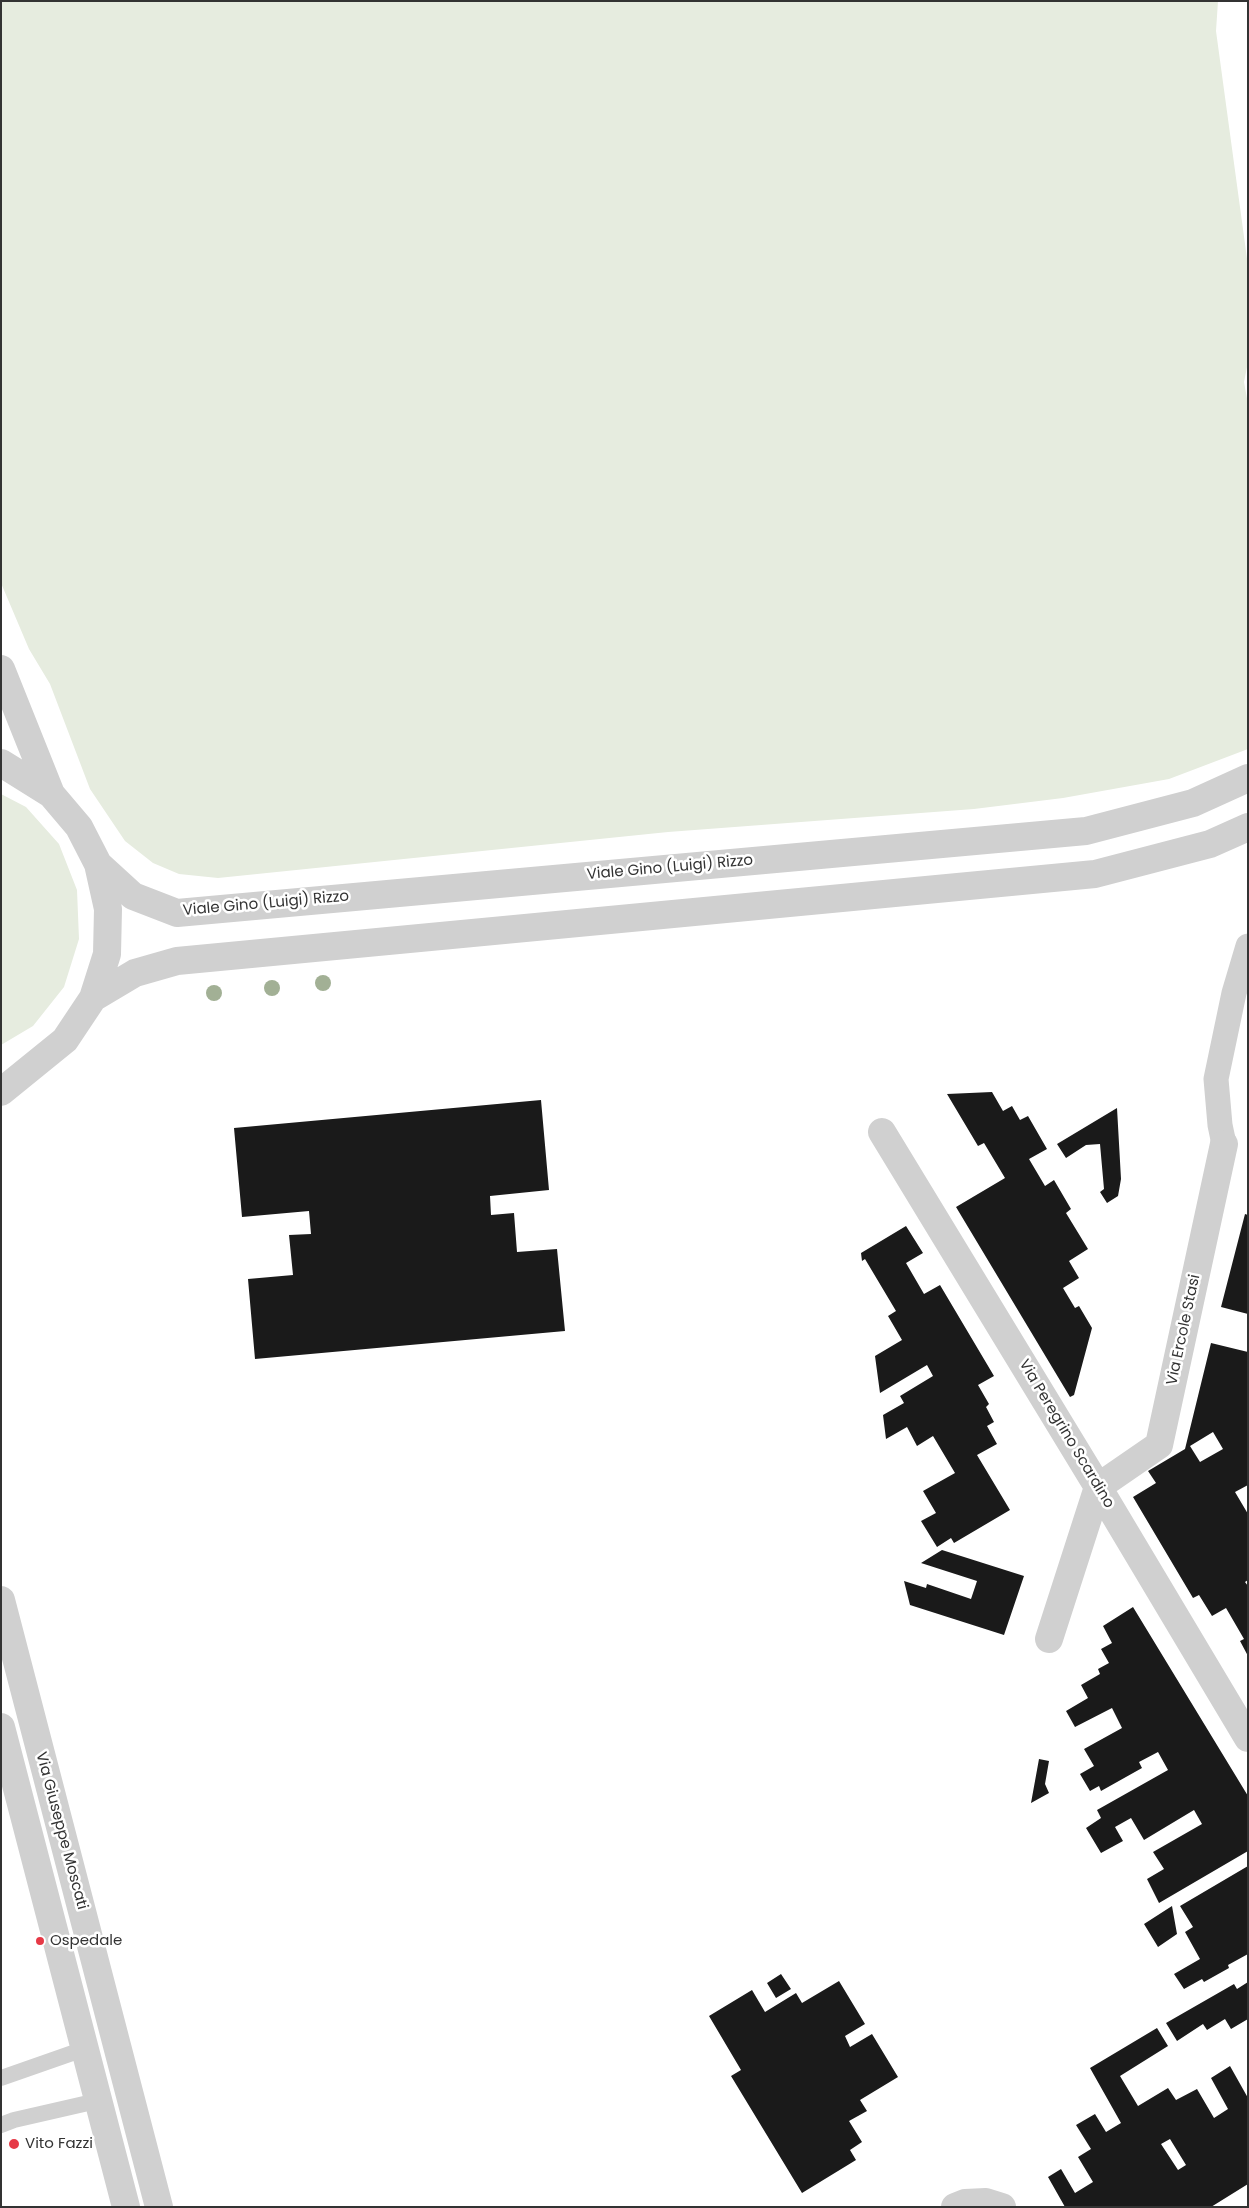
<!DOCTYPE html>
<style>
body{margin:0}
#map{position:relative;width:1249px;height:2208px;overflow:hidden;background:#fff;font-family:Poppins,sans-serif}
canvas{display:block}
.frame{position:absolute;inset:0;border:2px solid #333;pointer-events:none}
</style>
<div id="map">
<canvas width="1249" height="2208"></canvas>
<div class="frame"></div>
</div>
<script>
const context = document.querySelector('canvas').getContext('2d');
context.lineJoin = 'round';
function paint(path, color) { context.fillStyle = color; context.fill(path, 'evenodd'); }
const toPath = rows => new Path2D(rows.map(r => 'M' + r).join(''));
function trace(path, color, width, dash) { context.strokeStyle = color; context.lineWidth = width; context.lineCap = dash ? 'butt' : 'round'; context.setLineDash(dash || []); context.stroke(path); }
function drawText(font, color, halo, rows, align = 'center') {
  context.font = font + ' Poppins,sans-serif'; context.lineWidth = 5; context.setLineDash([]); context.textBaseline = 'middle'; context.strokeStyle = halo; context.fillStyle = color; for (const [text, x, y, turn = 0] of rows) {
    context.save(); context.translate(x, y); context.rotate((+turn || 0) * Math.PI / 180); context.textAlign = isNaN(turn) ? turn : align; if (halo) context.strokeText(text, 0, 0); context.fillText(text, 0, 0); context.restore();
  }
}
paint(toPath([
 [1,1,1218,1,1216,31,1248,266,1248,362,1244,382,1248,404,1248,749,1169,779,1063,798,974,809,668,832,218,878,179,874,153,863,125,841,90,789,50,684,29,649,1,583],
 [1,794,26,807,59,844,77,890,79,939,64,987,33,1026,1,1045]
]), '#e6ecdf');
paint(toPath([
 [992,1092,1003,1111,1012,1106,1020,1120,1028,1116,1047,1149,1029,1159,1045,1186,1054,1180,1071,1209,1066,1213,1088,1249,1069,1261,1079,1278,1063,1288,1075,1308,1079,1306,1092,1328,1074,1395,1070,1397,956,1207,1005,1178,984,1143,978,1146,947,1094],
 [541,1100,549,1190,490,1196,491,1215,514,1213,517,1252,557,1249,565,1331,255,1359,248,1279,293,1275,289,1235,311,1234,309,1211,242,1217,234,1128],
 [1117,1108,1121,1179,1118,1196,1107,1203,1100,1192,1104,1189,1100,1144,1086,1145,1066,1158,1057,1144],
 [1245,1214,1248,1215,1248,1314,1221,1307],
 [906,1226,923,1253,906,1263,924,1294,940,1285,994,1376,978,1385,989,1404,986,1407,994,1422,987,1426,997,1444,977,1455,1010,1510,954,1543,951,1538,937,1547,921,1521,936,1513,923,1491,955,1473,933,1436,917,1446,907,1427,886,1439,883,1415,904,1403,900,1396,933,1376,927,1365,880,1393,875,1356,902,1340,888,1316,896,1311,865,1259,862,1261,861,1253],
 [1211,1343,1248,1352,1248,1485,1235,1492,1248,1514,1248,1580,1245,1582,1248,1586,1248,1656,1240,1641,1244,1639,1226,1608,1212,1616,1199,1595,1193,1598,1133,1497,1156,1483,1148,1471,1185,1449],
 [1213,1432,1223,1449,1200,1462,1190,1446],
 [942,1550,1024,1576,1004,1635,910,1605,904,1581,926,1588,927,1584,971,1599,977,1581,921,1563],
 [1133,1607,1248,1796,1248,1851,1159,1903,1147,1879,1164,1869,1153,1852,1202,1824,1194,1810,1144,1840,1131,1818,1115,1827,1123,1841,1101,1853,1086,1828,1101,1818,1097,1810,1168,1770,1158,1752,1139,1762,1142,1768,1101,1791,1099,1786,1090,1791,1080,1774,1094,1766,1084,1749,1122,1728,1112,1708,1075,1727,1066,1711,1088,1698,1081,1685,1100,1674,1098,1669,1109,1663,1101,1649,1112,1643,1103,1626],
 [1039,1759,1049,1761,1045,1784,1049,1793,1031,1803],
 [1248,1866,1248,1954,1228,1965,1229,1968,1204,1982,1202,1979,1184,1989,1174,1974,1200,1959,1185,1932,1193,1927,1180,1906],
 [1172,1906,1177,1934,1158,1947,1144,1924],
 [781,1974,791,1989,776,1998,767,1983],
 [839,1981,865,2024,845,2036,850,2047,872,2034,898,2077,860,2100,867,2111,849,2121,862,2142,850,2150,856,2160,802,2193,731,2076,741,2070,709,2016,752,1990,765,2012,796,1993,802,2003],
 [1248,1982,1248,2019,1231,2029,1225,2019,1207,2030,1203,2024,1177,2041,1166,2023,1234,1984,1237,1989],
 [1157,2028,1168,2046,1120,2076,1138,2106,1168,2088,1176,2100,1197,2089,1214,2118,1228,2109,1211,2078,1230,2066,1248,2098,1248,2184,1211,2207,1065,2207,1048,2177,1061,2169,1075,2193,1093,2182,1078,2157,1091,2149,1076,2125,1095,2114,1106,2132,1121,2123,1090,2068],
 [1170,2139,1186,2165,1178,2170,1161,2144]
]), '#1a1a1a');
trace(toPath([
 [1,2078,84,2049],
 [1,2125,14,2120,97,2101]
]), '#d0d0d0', 16);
trace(toPath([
 [1224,1144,1220,1125,1216,1079,1234,993,1248,946]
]), '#d0d0d0', 25);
trace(toPath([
 [882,1132,1098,1487,1248,1738],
 [1049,1639,1098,1487,1159,1445,1224,1144],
 [955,2207,965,2203,986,2202,1002,2207]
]), '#d0d0d0', 28);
trace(toPath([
 [1,669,51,794],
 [1,763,51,794,79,827,98,864,108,909,107,954,93,998,65,1040,1,1092],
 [98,864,133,896,177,913,1086,831,1193,803,1248,778],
 [93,998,135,973,177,961,1095,874,1210,844,1248,827],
 [1,1600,159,2207],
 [1,1727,126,2207]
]), '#d0d0d0', 28);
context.fillStyle = '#a2b095';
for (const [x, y] of [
 [323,983],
 [272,988],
 [214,993]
]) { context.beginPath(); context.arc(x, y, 8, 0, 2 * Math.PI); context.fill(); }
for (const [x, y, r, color] of [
 [40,1941,5,"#e63946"],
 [14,2144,6,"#e63946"]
]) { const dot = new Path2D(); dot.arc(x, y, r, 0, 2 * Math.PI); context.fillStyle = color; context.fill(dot); trace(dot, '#fff', 2); }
drawText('15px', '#333', '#fff', [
 ["Viale Gino (Luigi) Rizzo",670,868,-5],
 ["Viale Gino (Luigi) Rizzo",266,904,-5],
 ["Via Ercole Stasi",1184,1330,-78],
 ["Via Peregrino Scardino",1066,1434,59],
 ["Via Giuseppe Moscati",61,1831,75]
]);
drawText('15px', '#333', '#fff', [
 ["Ospedale",50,1941],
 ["Vito Fazzi",25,2144]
], 'left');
</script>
